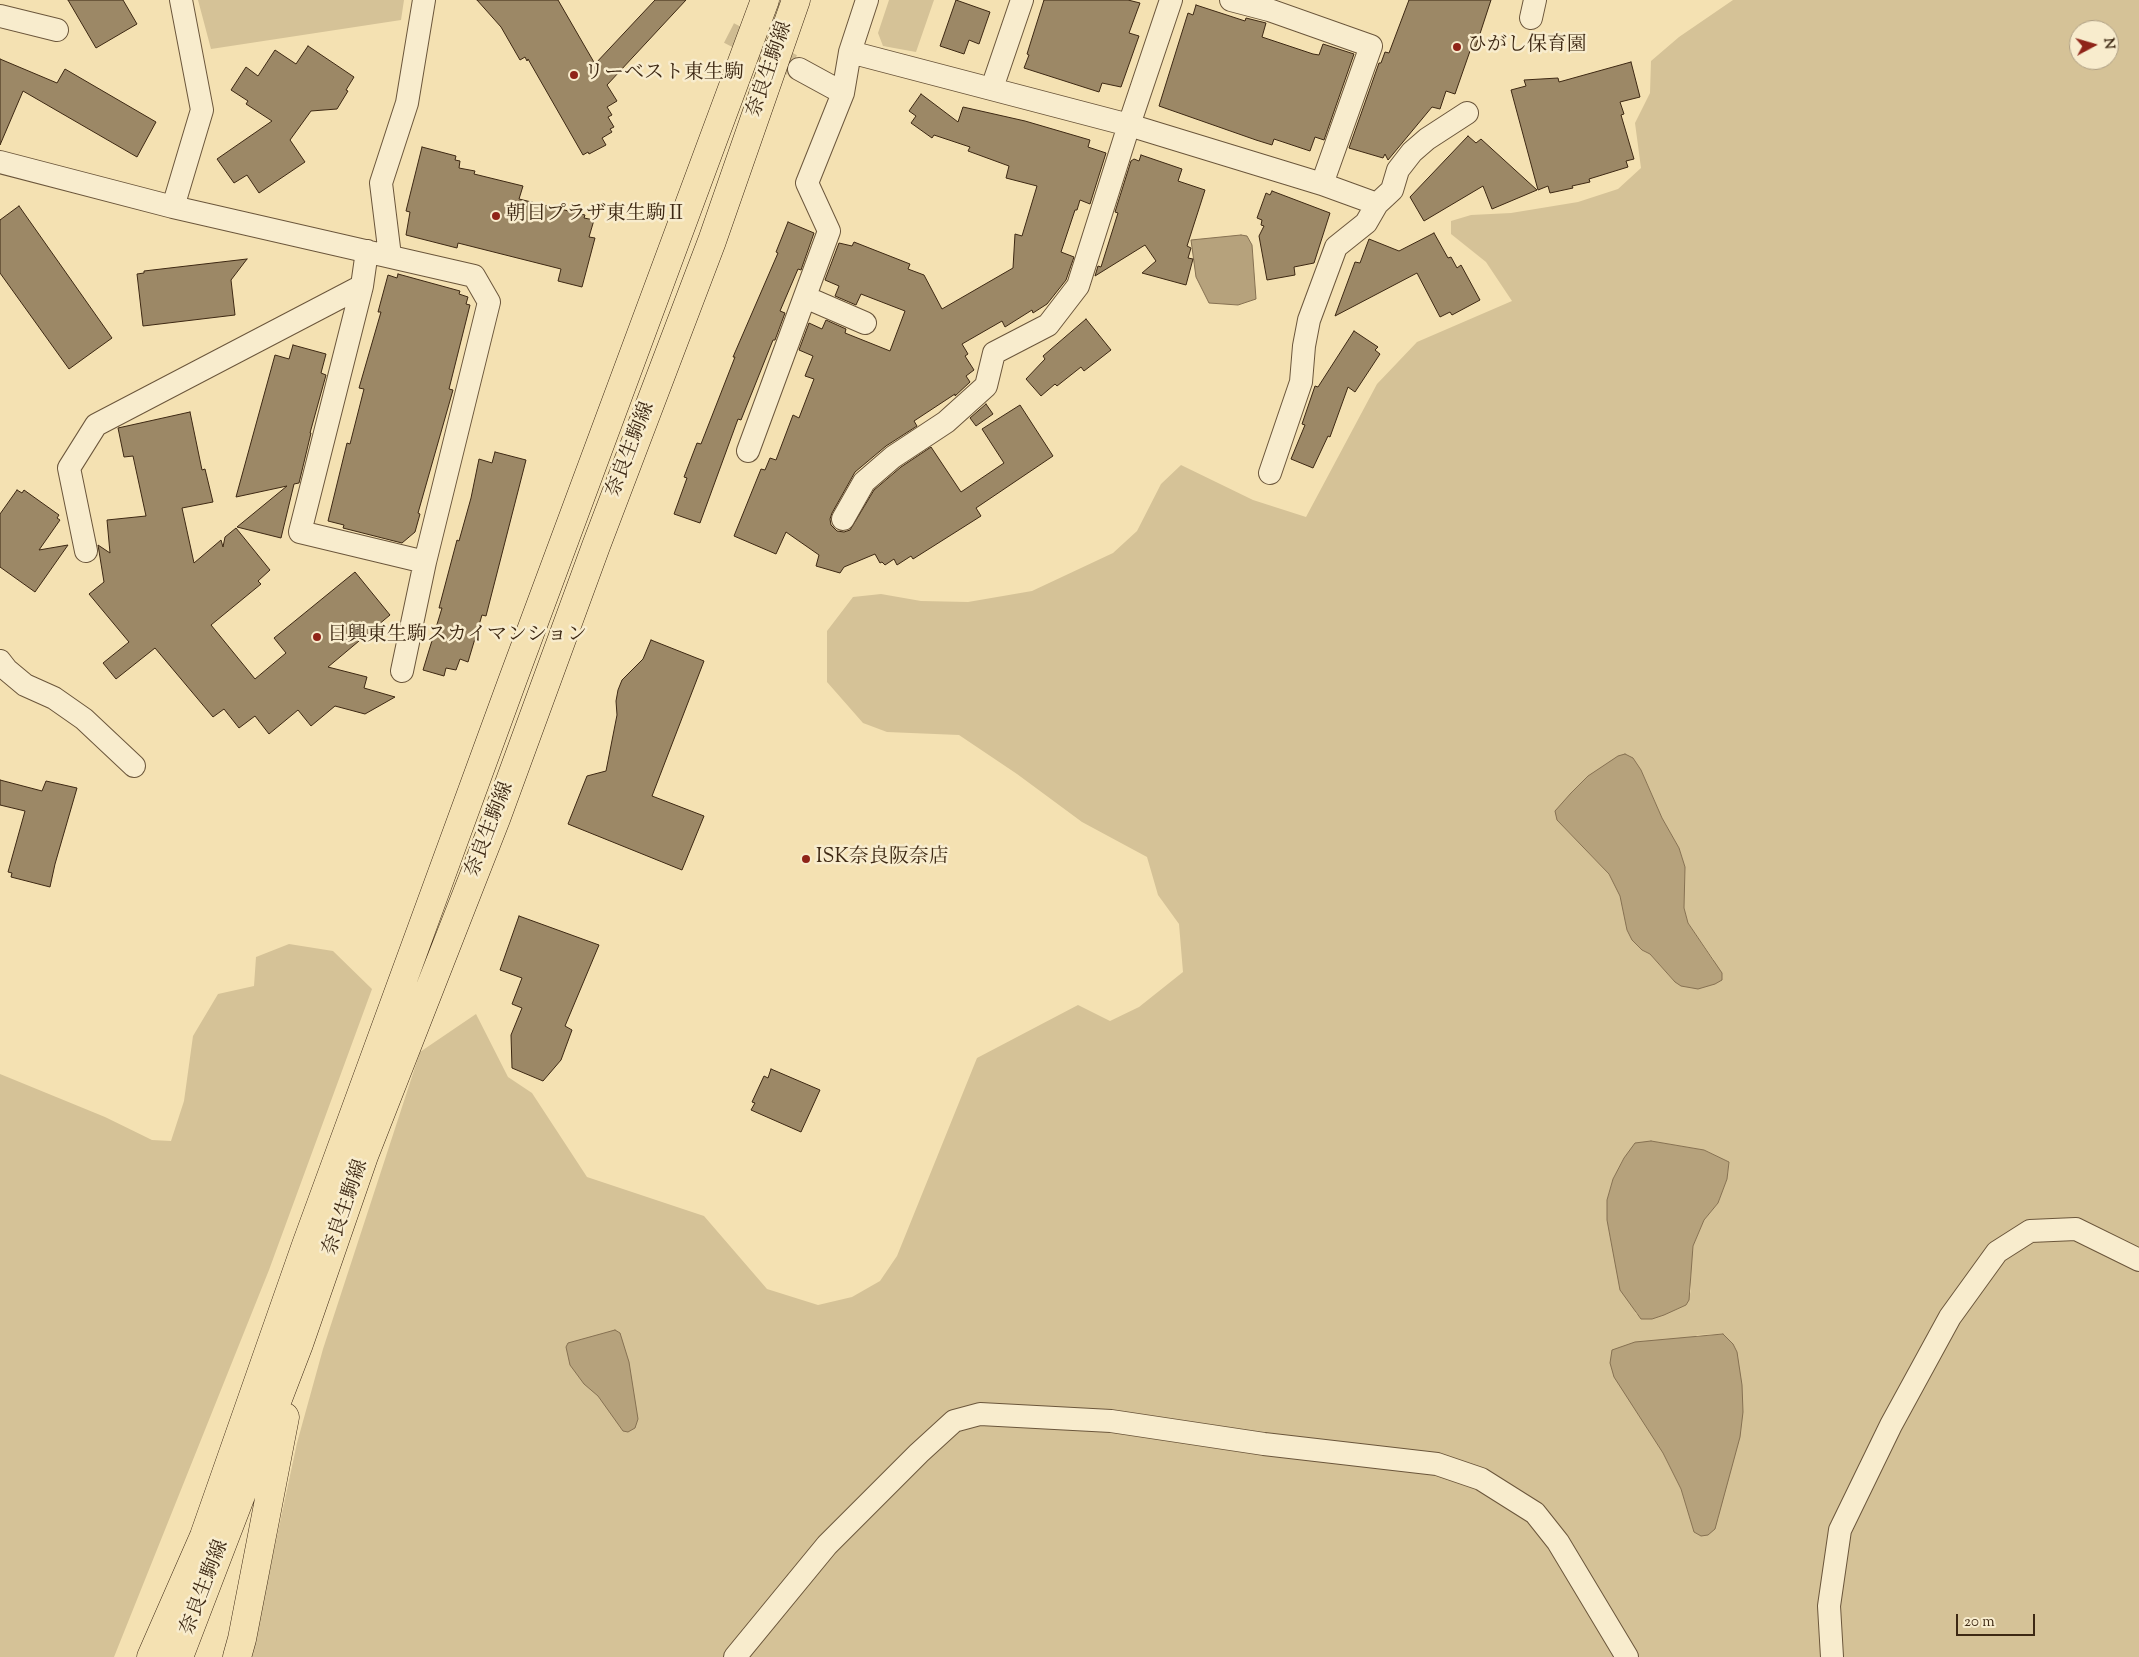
<!DOCTYPE html>
<meta charset="utf-8">
<style>
body{margin:0}
#map{position:relative;width:2139px;height:1657px;overflow:hidden;background:#f4e1b2;font-family:"Sorts Mill Goudy",serif}
canvas{display:block}
.north{position:absolute;left:2069px;top:20px;width:50px;height:50px;box-sizing:border-box;background:#f8eccd;border:1px solid #ad9e83;border-radius:50%;rotate:84deg;font-size:14px;font-weight:700;line-height:20px;text-align:center;color:#3d2813}
.north::after{content:'';display:block;margin:auto;width:18px;height:22px;background:#8f2418;clip-path:polygon(50% 0,100% 100%,50% 72%,0 100%)}
.scale{position:absolute;left:1956px;top:1614px;width:79px;height:22px;box-sizing:border-box;border:2px solid #3d2813;border-top:0;padding-left:6px;font-size:15px;line-height:18px;white-space:nowrap;color:#3d2813;-webkit-text-stroke:4px #f8eccd;paint-order:stroke}
</style>
<div id="map">
<canvas width="2139" height="1657"></canvas>
<div class="north">N</div>
<div class="scale">20 m</div>
</div>
<script>
const context = document.querySelector('canvas').getContext('2d');
context.lineJoin = 'round';
function paint(path, color) { context.fillStyle = color; context.fill(path, 'evenodd'); }
const toPath = rows => new Path2D(rows.map(r => 'M' + r).join(''));
function trace(path, color, width, dash) { context.strokeStyle = color; context.lineWidth = width; context.lineCap = dash ? 'butt' : 'round'; context.setLineDash(dash || []); context.stroke(path); }
function drawText(font, color, halo, rows, align = 'center') {
  context.font = font + ' "Sorts Mill Goudy","Noto Serif JP",serif'; context.lineWidth = 5; context.setLineDash([]); context.textBaseline = 'middle'; context.strokeStyle = halo; context.fillStyle = color; for (const [text, x, y, turn = 0] of rows) {
    context.save(); context.translate(x, y); context.rotate((+turn || 0) * Math.PI / 180); context.textAlign = isNaN(turn) ? turn : align; if (halo) context.strokeText(text, 0, 0); context.fillText(text, 0, 0); context.restore();
  }
}
paint(toPath([
 [198,0,404,0,401,20,211,49],
 [889,0,934,0,916,52,883,46,878,33],
 [1733,0,2139,0,2139,1657,251,1657,297,1443,323,1349,420,1052,476,1014,508,1077,532,1093,587,1177,704,1216,767,1289,818,1305,852,1297,880,1281,897,1256,977,1058,1078,1005,1110,1021,1139,1007,1183,972,1179,924,1158,895,1147,857,1082,822,1017,774,959,735,887,732,863,723,827,682,827,631,853,597,881,594,921,601,968,602,1032,591,1113,553,1137,531,1161,484,1181,465,1253,500,1306,517,1377,384,1417,342,1512,301,1486,262,1451,234,1451,221,1471,215,1511,213,1578,202,1618,189,1641,168,1635,123,1650,93,1651,61,1679,37],
 [2079,30,2109,30,2109,60,2079,60],
 [1633,758,1641,770,1662,818,1679,848,1685,867,1684,908,1688,923,1714,960,1675,982,1650,954,1642,950,1627,930,1621,896,1609,874,1557,820],
 [1651,1141,1704,1150,1729,1162,1727,1179,1718,1203,1704,1220,1693,1246,1690,1270,1691,1291,1686,1305,1652,1319,1636,1314,1612,1245,1607,1220,1607,1200,1613,1179,1624,1158],
 [1723,1334,1734,1454,1720,1504,1718,1519,1694,1532,1681,1489,1663,1453,1633,1406,1697,1335],
 [289,944,333,951,372,989,269,1270,114,1657,0,1657,0,1074,105,1117,152,1140,171,1141,184,1101,193,1036,218,994,254,986,256,957]
]), '#d5c297');
const water = toPath([
 [1241,235,1247,236,1252,245,1256,299,1238,305,1209,303,1196,277,1191,240,1241,235],
 [1625,754,1633,758,1641,770,1662,818,1679,848,1685,867,1684,908,1688,923,1722,973,1722,980,1715,984,1698,989,1681,986,1675,982,1650,954,1642,950,1632,940,1627,930,1620,896,1609,874,1557,820,1555,811,1571,793,1588,776,1618,756,1625,754],
 [1651,1141,1704,1150,1729,1162,1727,1179,1718,1203,1704,1220,1693,1246,1689,1300,1686,1305,1664,1315,1652,1319,1641,1319,1620,1290,1607,1220,1607,1200,1613,1179,1624,1158,1635,1143,1651,1141],
 [615,1330,620,1333,629,1362,638,1419,635,1428,628,1432,623,1431,598,1396,584,1384,570,1365,566,1347,568,1343,615,1330],
 [1723,1334,1733,1344,1737,1352,1742,1385,1743,1412,1740,1437,1715,1529,1708,1535,1701,1536,1694,1532,1681,1489,1663,1453,1614,1377,1610,1363,1612,1350,1635,1342,1723,1334]
]);
paint(water, '#b6a27c');
trace(water, '#867152', 1);
const building = toPath([
 [68,0,123,0,137,24,96,48,68,0],
 [477,0,558,0,595,64,655,0,686,0,607,85,617,101,607,107,612,115,608,117,614,127,610,129,612,132,602,138,606,145,589,154,588,152,583,155,528,59,527,61,525,57,520,60,501,27,477,0],
 [956,0,990,12,979,44,969,40,964,54,940,46,956,0],
 [1044,0,1128,0,1140,3,1129,33,1139,36,1121,87,1102,83,1099,92,1024,68,1029,55,1027,54,1044,0],
 [1409,0,1491,0,1474,52,1470,51,1455,94,1446,91,1440,109,1432,107,1388,160,1385,154,1383,158,1349,148,1379,63,1381,63,1385,52,1389,53,1409,0],
 [1196,5,1245,21,1246,18,1266,23,1262,37,1313,54,1319,55,1323,44,1354,54,1324,140,1315,137,1310,151,1274,139,1272,145,1256,140,1159,106,1188,13,1193,15,1196,5],
 [308,46,354,77,346,90,348,91,337,109,311,111,290,140,305,162,259,193,247,175,234,183,217,159,272,121,246,104,248,101,231,90,246,67,258,76,275,50,296,64,308,46],
 [0,59,57,83,65,69,156,122,137,157,23,91,0,145,0,59],
 [1631,62,1640,97,1620,102,1624,114,1621,115,1634,159,1626,161,1628,167,1589,179,1590,182,1572,186,1573,188,1550,193,1548,186,1538,190,1511,90,1526,86,1524,80,1558,78,1559,82,1631,62],
 [921,94,958,122,963,107,1025,121,1090,140,1088,147,1106,153,1090,204,1080,200,1077,210,1075,210,1061,252,1074,257,1066,280,1047,304,1033,313,1032,310,1005,327,1002,321,962,344,968,354,965,356,974,370,966,376,970,382,955,396,955,394,914,421,917,426,886,446,855,472,832,513,830,519,831,525,837,531,844,532,850,530,874,490,901,467,931,447,961,492,1004,463,982,429,1020,405,1053,456,976,508,981,516,913,559,911,556,897,565,894,559,885,565,882,562,880,563,875,554,844,567,840,573,816,566,819,555,786,532,776,554,734,536,761,469,765,470,770,458,776,460,793,415,799,418,814,379,805,376,813,356,799,350,809,323,822,329,826,320,846,329,845,333,890,351,905,311,861,294,856,305,835,296,839,286,825,280,839,243,852,246,854,242,910,264,908,269,924,275,942,309,1013,268,1015,234,1022,236,1037,186,1006,178,1009,166,968,151,970,147,934,135,932,138,911,123,916,116,909,111,921,94],
 [1468,136,1476,143,1481,139,1537,190,1492,209,1483,186,1424,221,1410,197,1468,136],
 [422,147,456,156,455,160,460,161,459,168,475,171,474,174,523,186,519,199,585,215,584,218,594,220,589,237,595,238,582,287,558,281,561,269,458,243,457,248,406,235,410,212,406,211,422,147],
 [1141,155,1182,169,1178,181,1205,190,1187,246,1191,248,1188,258,1193,259,1186,285,1142,273,1156,261,1145,245,1095,276,1098,266,1101,267,1118,213,1115,212,1131,161,1134,159,1139,161,1141,155],
 [1272,191,1330,213,1314,263,1294,267,1295,275,1267,280,1259,236,1264,226,1261,225,1262,220,1257,218,1266,193,1270,195,1272,191],
 [19,206,112,338,69,369,0,273,0,220,19,206],
 [788,222,814,233,801,270,798,269,780,311,785,313,775,340,773,340,741,420,738,419,700,523,674,514,687,478,684,477,697,443,701,444,735,357,733,357,778,253,776,252,788,222],
 [1434,233,1448,258,1451,257,1457,268,1461,265,1480,300,1452,315,1450,312,1440,317,1417,273,1335,316,1355,262,1360,263,1369,239,1399,251,1434,233],
 [247,259,231,280,235,315,143,326,137,274,144,273,144,271,247,259],
 [398,274,460,291,459,294,468,297,466,304,470,305,449,389,453,390,418,513,420,514,415,532,402,543,343,528,344,525,328,521,347,443,350,444,364,389,359,388,381,312,378,312,388,275,397,278,398,274],
 [1086,319,1111,350,1084,371,1081,367,1057,386,1055,384,1041,396,1026,379,1045,359,1043,356,1086,319],
 [1354,331,1378,347,1375,350,1380,354,1355,392,1348,387,1330,437,1328,436,1313,468,1291,459,1305,425,1302,424,1315,386,1318,387,1354,331],
 [293,345,326,354,321,373,326,375,310,433,311,433,299,483,294,484,281,538,237,527,287,486,236,497,275,355,289,359,293,345],
 [986,404,993,414,976,426,970,418,986,404],
 [190,412,202,470,205,469,213,502,182,508,194,563,221,540,223,547,225,537,236,528,270,570,258,581,261,584,211,625,255,679,286,653,274,638,355,572,390,615,328,667,367,677,364,688,395,697,365,714,335,706,311,726,298,710,269,734,255,716,239,728,224,709,213,717,155,648,116,679,103,663,129,642,89,594,104,582,98,545,110,553,107,520,146,516,133,456,124,457,118,428,190,412],
 [495,452,526,460,486,616,482,615,468,662,460,659,456,670,446,668,444,676,423,670,442,608,439,608,457,540,459,541,471,498,479,459,492,463,495,452],
 [17,490,22,493,24,490,59,515,57,518,60,520,39,550,68,545,35,592,0,567,0,514,17,490],
 [651,640,704,661,652,796,704,816,682,870,568,824,587,776,606,771,617,715,616,701,618,690,622,680,643,659,651,640],
 [0,780,42,791,46,781,77,788,55,864,50,887,11,877,12,873,8,872,25,811,0,805,0,780],
 [519,916,599,945,565,1026,572,1030,561,1060,543,1081,512,1068,511,1035,522,1008,512,1004,522,978,500,970,519,916],
 [771,1069,820,1090,801,1132,751,1110,755,1103,752,1102,764,1076,768,1078,771,1069]
]);
paint(building, '#9c8866');
trace(building, '#3d2813', 1);
trace(toPath([
 [729,33,792,65]
]), '#cfbc92', 22, [22, 11]);
const street = toPath([
 [1231,0,1269,10,1371,46,1322,184],
 [0,16,57,30],
 [1531,18,1535,0],
 [850,52,1129,125,1322,184,1377,204],
 [799,69,843,93],
 [992,88,1022,0],
 [0,162,173,207,474,276,489,302,425,562,402,671],
 [173,207,202,110,181,0],
 [367,251,362,286,300,532,425,562],
 [390,256,381,183,407,103,424,0],
 [805,297,865,323],
 [748,451,829,231,807,183,843,93,850,52,867,0],
 [1270,473,1301,382,1304,346,1309,320,1336,247,1366,223,1377,204,1392,190,1398,170,1412,152,1427,139,1467,113],
 [843,519,864,482,893,457,946,422,986,386,994,353,1048,325,1078,286,1129,125,1171,0],
 [86,551,69,468,96,425,362,286],
 [0,661,7,670,25,685,54,698,84,719,134,766],
 [735,1657,827,1545,919,1453,954,1421,980,1414,1111,1421,1264,1444,1437,1464,1481,1479,1535,1513,1558,1542,1627,1657],
 [1832,1657,1829,1606,1840,1530,1891,1425,1950,1317,1997,1252,2030,1231,2076,1229,2139,1260]
]);
const primary = toPath([
 [151,1657,204,1536,306,1245,513,679,765,0],
 [179,1657,299,1344,364,1156,496,819,596,546,712,241,796,0],
 [237,1657,242,1639,285,1417]
]);
trace(street, '#6b563b', 24);
trace(primary, '#3d2813', 29);
trace(street, '#f8eccd', 22);
trace(primary, '#f4e1b2', 28);
for (const [x, y, r, color] of [
 [1457,47,5,"#8f2418"],
 [574,75,5,"#8f2418"],
 [496,216,5,"#8f2418"],
 [317,637,5,"#8f2418"],
 [806,859,5,"#8f2418"]
]) { const dot = new Path2D(); dot.arc(x, y, r, 0, 2 * Math.PI); context.fillStyle = color; context.fill(dot); trace(dot, '#f8eccd', 2); }
drawText('20px', '#3d2813', '#f8eccd', [
 ["ひがし保育園",1467,47],
 ["リーベスト東生駒",584,75],
 ["朝日プラザ東生駒Ⅱ",506,216],
 ["日興東生駒スカイマンション",327,637],
 ["ISK奈良阪奈店",816,859]
], 'left');
drawText('20px', '#3d2813', '#f8eccd', [
 ["奈良生駒線",771,70,-71],
 ["奈良生駒線",632,450,-69],
 ["奈良生駒線",491,830,-69],
 ["奈良生駒線",347,1208,-71],
 ["奈良生駒線",206,1588,-69]
]);
</script>
